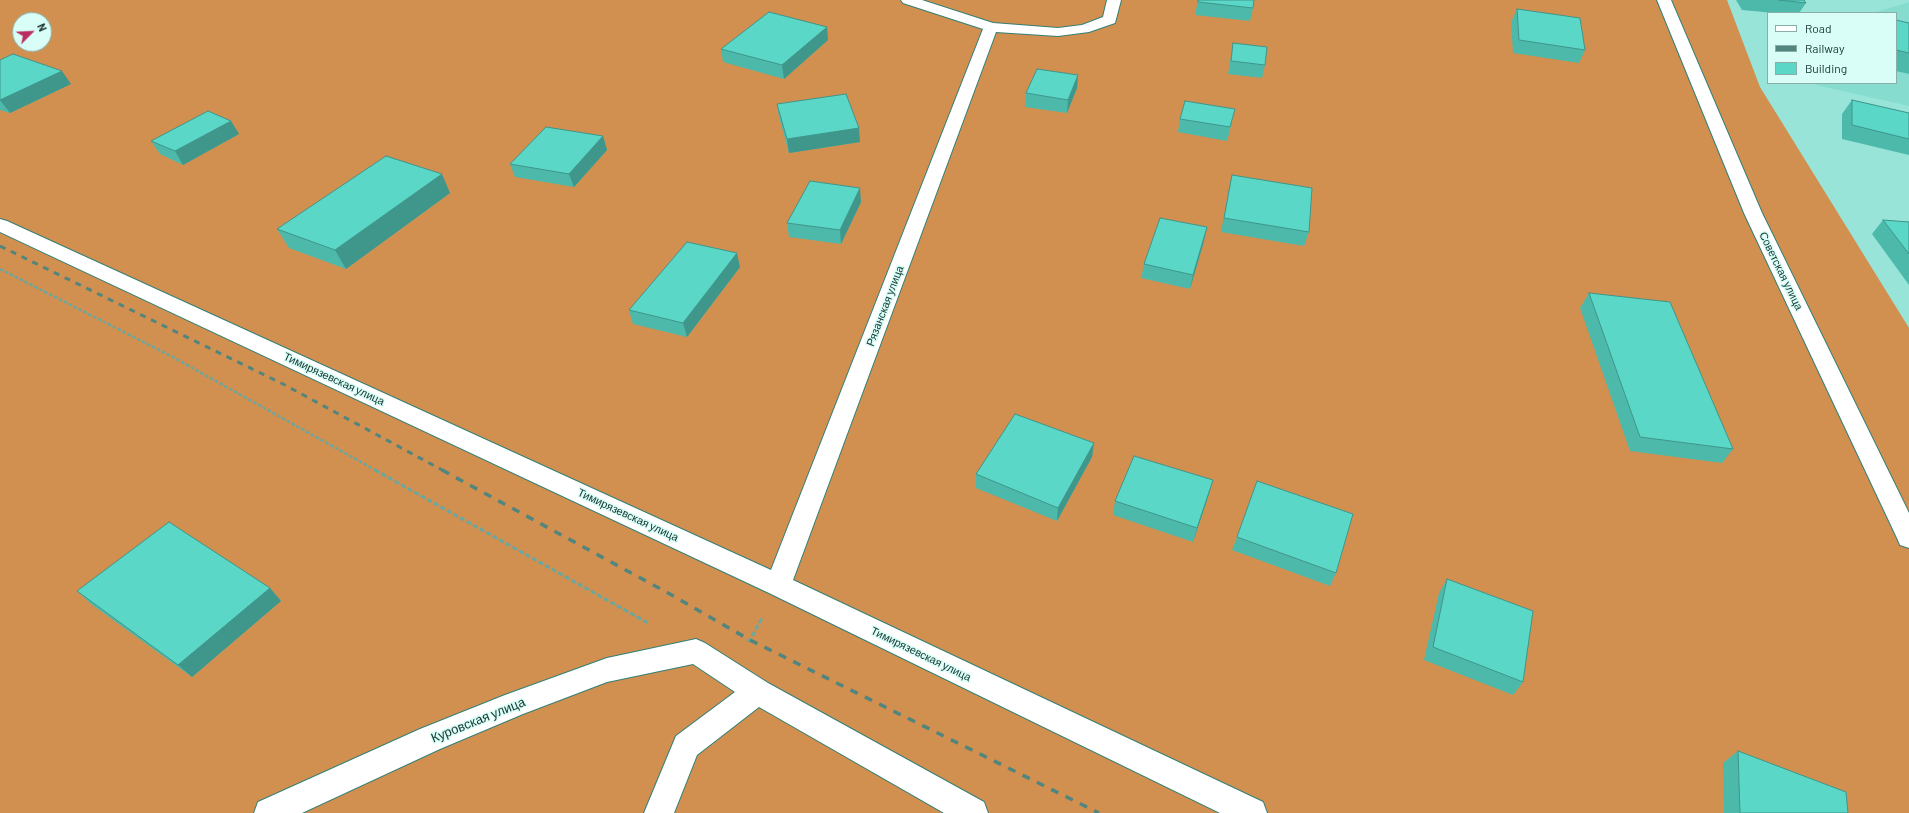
<!DOCTYPE html>
<meta charset="utf-8">
<style>
body{margin:0}
#map{position:relative;width:1909px;height:813px;overflow:hidden;background:#99e4d9;font-family:Barlow,sans-serif}
canvas{display:block}
.legend{position:absolute;left:1767px;top:12px;width:130px;height:72px;box-sizing:border-box;background:#d9fdf7;border:1px solid #8bada8;margin:0;padding:5px 7px;list-style:none;font-size:12px;color:#163531}
.legend li{display:flex;align-items:center;gap:8px;height:20px}
.legend b{width:20px;border:1px solid #8bada8}
.north{position:absolute;left:12px;top:12px;width:40px;height:40px;box-sizing:border-box;background:#d9fdf7;border:1px solid #8bada8;border-radius:50%;rotate:66deg;font-size:11px;font-weight:700;line-height:16px;text-align:center;color:#163531}
.north::after{content:'';display:block;margin:auto;width:14px;height:18px;background:#ba2d60;clip-path:polygon(50% 0,100% 100%,50% 72%,0 100%)}
</style>
<div id="map">
<canvas width="1909" height="813"></canvas>
<ul class="legend">
<li><b style="height:5px;background:#fff"></b>Road</li>
<li><b style="height:5px;background:#52857e"></b>Railway</li>
<li><b style="height:11px;background:#5ad7c7"></b>Building</li>
</ul>
<div class="north">N</div>
</div>
<script>
const context = document.querySelector('canvas').getContext('2d');
context.lineJoin = 'round';
function paint(path, color) { context.fillStyle = color; context.fill(path, 'evenodd'); }
const toPath = rows => new Path2D(rows.map(r => 'M' + r).join(''));
function trace(path, color, width, dash) { context.strokeStyle = color; context.lineWidth = width; context.lineCap = dash ? 'butt' : 'round'; context.setLineDash(dash || []); context.stroke(path); }
function drawText(font, color, halo, rows, align = 'center') {
  context.font = font + ' Barlow,sans-serif'; context.lineWidth = 3; context.setLineDash([]); context.textBaseline = 'middle'; context.strokeStyle = halo; context.fillStyle = color; for (const [text, x, y, turn = 0] of rows) {
    context.save(); context.translate(x, y); context.rotate((+turn || 0) * Math.PI / 180); context.textAlign = isNaN(turn) ? turn : align; if (halo) context.strokeText(text, 0, 0); context.fillText(text, 0, 0); context.restore();
  }
}
paint(toPath([
 [1909,2,1909,106,1816,85,1816,83,1896,83,1896,13,1873,13]
]), '#85dccf');
paint(toPath([
 [0,0,1727,0,1760,87,1909,328,1909,813,0,813],
 [20,20,44,20,44,44,20,44]
]), '#d19050');
const minor = toPath([
 [901,0,922,0,993,23,1058,28,1082,25,1103,17,1107,0,1121,0,1115,23,1089,32,1058,36,996,32,793,580,1263,802,1267,813,1220,813,769,593,0,232,0,219,7,221,771,570,983,29,903,3,901,0],
 [1657,0,1671,0,1762,213,1909,513,1909,548,1900,545,1897,538,1744,213,1657,0],
 [696,639,705,643,768,683,984,802,988,813,944,813,759,707,697,755,674,813,644,813,676,736,735,692,693,664,607,682,523,714,440,749,302,813,254,813,258,802,420,729,505,695,607,658,696,639]
]);
trace(minor, '#337f75', 2);
trace(toPath([
 [0,269,171,356,377,471]
]), '#6ba79e', 2.5, [3.5, 2]);
trace(toPath([
 [375,470,648,623],
 [747,641,750,640,763,616]
]), '#6ba79e', 3, [5, 2.5]);
paint(minor, '#fff');
trace(toPath([
 [0,246,283,384,444,471]
]), '#52857e', 3, [6, 6]);
trace(toPath([
 [442,470,668,593,750,640,1099,813]
]), '#52857e', 3.5, [8, 8]);
paint(toPath([
 [1198,0,1253,8,1250,21,1195,15],
 [1736,0,1804,0,1806,3,1799,13,1774,13,1742,10],
 [1517,9,1585,50,1579,63,1513,53,1511,22],
 [1896,20,1909,23,1909,74,1896,71],
 [828,40,784,79,723,62,721,49],
 [1233,43,1265,65,1262,78,1228,74,1231,56],
 [0,60,71,84,10,113,0,110],
 [1078,75,1077,88,1067,113,1025,107,1026,93],
 [1852,100,1909,113,1909,155,1842,139,1842,114],
 [777,104,860,142,789,153,779,117],
 [1180,119,1232,122,1227,141,1178,132],
 [239,134,183,165,160,154,151,141],
 [603,136,607,150,574,187,515,177,510,164],
 [1232,175,1309,232,1304,246,1221,232,1229,189],
 [450,193,346,269,289,248,277,229],
 [861,202,841,244,789,237,787,223],
 [1883,220,1909,222,1909,285,1872,234],
 [1204,241,1190,289,1141,278,1144,264],
 [740,267,687,337,633,324,629,310],
 [1589,293,1733,449,1722,463,1630,451,1580,308],
 [1094,443,1092,457,1057,521,976,488,976,474],
 [1209,494,1193,542,1113,515,1115,501],
 [1237,537,1336,573,1330,586,1232,550],
 [1447,579,1523,682,1513,695,1424,660,1439,593],
 [270,588,281,601,192,677,91,604,77,591],
 [1738,751,1848,813,1724,813,1723,763]
]), '#4db9ab');
paint(toPath([
 [827,27,828,40,784,79,782,65],
 [62,71,71,84,10,113,0,100],
 [1078,75,1077,88,1067,113,1068,100],
 [231,121,239,134,183,165,175,151],
 [859,128,860,142,789,153,787,139],
 [603,136,607,150,574,187,569,174],
 [442,174,450,193,346,269,335,250],
 [860,188,861,202,841,244,840,230],
 [1207,227,1204,241,1190,289,1193,275],
 [737,253,740,267,687,337,683,323],
 [1094,443,1092,457,1057,521,1058,508],
 [1213,480,1209,494,1193,542,1197,528],
 [270,588,281,601,192,677,178,665]
]), '#3f968b');
const building = toPath([
 [1198,0,1254,0,1253,8,1198,2,1198,0],
 [1779,0,1804,0,1806,3,1779,0],
 [1517,9,1580,18,1585,50,1519,40,1517,9],
 [769,12,827,27,782,65,721,49,769,12],
 [1896,20,1909,23,1909,53,1896,50,1896,20],
 [1233,43,1267,47,1265,65,1231,61,1233,43],
 [13,54,62,71,0,100,0,60,13,54],
 [1037,69,1078,75,1068,100,1026,93,1037,69],
 [846,94,859,128,787,139,777,104,846,94],
 [1852,100,1909,113,1909,139,1852,125,1852,100],
 [1185,101,1235,109,1230,127,1180,119,1185,101],
 [208,111,231,121,175,151,151,141,208,111],
 [546,127,603,136,569,174,510,164,546,127],
 [386,156,442,174,335,250,277,229,386,156],
 [1232,175,1312,188,1309,232,1224,218,1232,175],
 [810,181,860,188,840,230,787,223,810,181],
 [1160,218,1207,227,1193,275,1144,264,1160,218],
 [1883,220,1909,222,1909,254,1883,220],
 [687,242,737,253,683,323,629,310,687,242],
 [1589,293,1670,302,1733,449,1640,437,1589,293],
 [1015,414,1094,443,1058,508,976,474,1015,414],
 [1134,456,1213,480,1197,528,1115,501,1134,456],
 [1257,481,1353,514,1336,573,1237,537,1257,481],
 [169,522,270,588,178,665,77,591,169,522],
 [1447,579,1533,611,1523,682,1433,647,1447,579],
 [1738,751,1846,792,1848,813,1740,813,1738,751]
]);
paint(building, '#5ad7c7');
trace(building, '#3f968b', 1);
drawText('11px', '#163531', '#d9fdf7', [
 ["Советская улица",1781,271,64],
 ["Рязанская улица",885,306,-69],
 ["Тимирязевская улица",334,379,25],
 ["Тимирязевская улица",628,515,25],
 ["Тимирязевская улица",921,654,26]
]);
drawText('13px', '#163531', '#d9fdf7', [
 ["Куровская улица",478,720,-22]
]);
</script>
